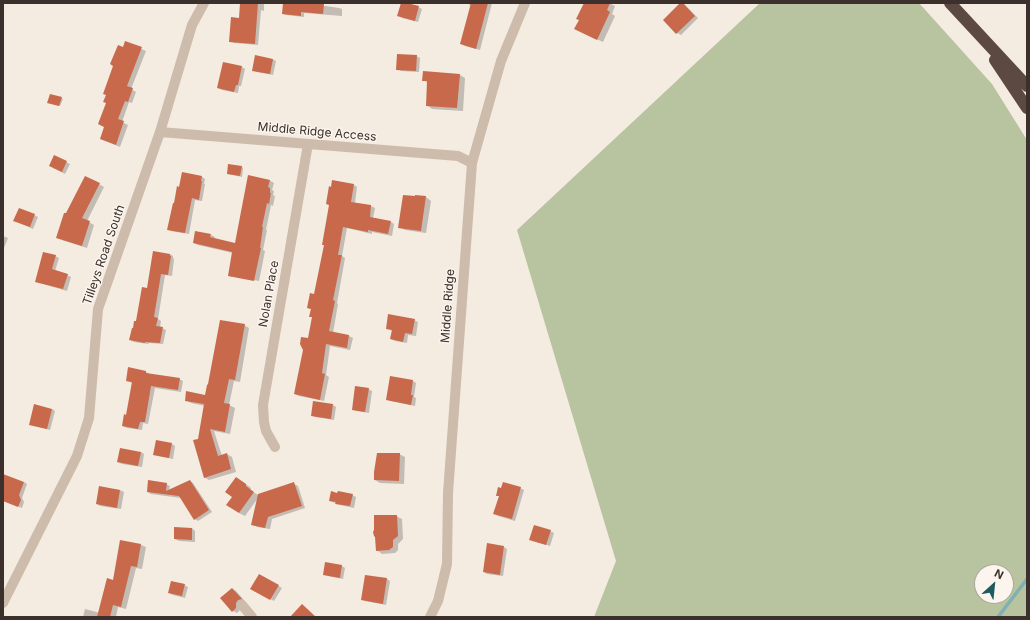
<!DOCTYPE html>
<style>
body{margin:0}
#map{position:relative;width:1030px;height:620px;overflow:hidden;background:#f4ebe1;font-family:Inter,sans-serif}
canvas{display:block}
.frame{position:absolute;inset:0;border:4px solid #3b302b;pointer-events:none}
.north{position:absolute;left:974px;top:564px;width:40px;height:40px;box-sizing:border-box;background:#fbf5ee;border:1px solid #aea6a0;border-radius:50%;rotate:27deg;font-size:11px;font-weight:700;line-height:16px;text-align:center;color:#3b302b}
.north::after{content:'';display:block;margin:auto;width:14px;height:18px;background:#1f5a5e;clip-path:polygon(50% 0,100% 100%,50% 72%,0 100%)}
</style>
<div id="map">
<canvas width="1030" height="620"></canvas>
<div class="frame"></div>
<div class="north">N</div>
</div>
<script>
const context = document.querySelector('canvas').getContext('2d');
context.lineJoin = 'round';
function paint(path, color) { context.fillStyle = color; context.fill(path, 'evenodd'); }
const toPath = rows => new Path2D(rows.map(r => 'M' + r).join(''));
function trace(path, color, width, dash) { context.strokeStyle = color; context.lineWidth = width; context.lineCap = dash ? 'butt' : 'round'; context.setLineDash(dash || []); context.stroke(path); }
function drawText(font, color, halo, rows, align = 'center') {
  context.font = font + ' Inter,sans-serif'; context.lineWidth = 3; context.setLineDash([]); context.textBaseline = 'middle'; context.strokeStyle = halo; context.fillStyle = color; for (const [text, x, y, turn = 0] of rows) {
    context.save(); context.translate(x, y); context.rotate((+turn || 0) * Math.PI / 180); context.textAlign = isNaN(turn) ? turn : align; if (halo) context.strokeText(text, 0, 0); context.fillText(text, 0, 0); context.restore();
  }
}
paint(toPath([
 [760,3,919,3,992,84,1027,140,1027,617,594,617,616,561,517,230],
 [982,572,1006,572,1006,596,982,596]
]), '#b8c4a0');
paint(toPath([
 [241,3,264,3,264,11,261,10,258,45,234,43,230,41,240,19],
 [284,3,305,3,339,8,342,9,342,16,304,13,304,17,286,15,283,14],
 [402,3,418,7,422,9,418,22,402,18,399,16],
 [470,3,492,3,480,50,465,46,462,44,471,6,469,5],
 [585,3,609,3,615,6,612,14,615,16,603,42,581,32,580,20],
 [682,3,685,5,698,18,681,35,677,33,664,20],
 [126,42,146,51,131,89,136,92,132,103,129,102,122,122,128,125,120,147,101,139,105,127,123,48],
 [416,56,420,58,419,72,401,71,398,69],
 [272,59,276,61,273,75,257,72,253,70],
 [242,67,245,69,241,86,239,86,238,93,222,90,218,88],
 [460,75,465,78,463,111,432,109,427,105,428,83,423,80],
 [61,98,63,99,60,106,50,103],
 [54,156,70,164,65,174,53,168],
 [242,167,243,168,242,177,228,174],
 [202,177,205,179,204,184,205,184,202,201,195,200,189,234,171,231,168,229,179,188],
 [269,180,274,183,272,190,274,191,273,195,275,196,273,206,271,205,266,230,267,230,263,250,265,251,259,281,232,276,232,277,229,276,233,253,198,245,194,243,211,235,215,237,214,239,236,244],
 [99,184,104,187,87,221,94,225,87,248,62,240,67,215],
 [354,185,357,187,355,203,371,206,375,208,373,218,391,222,394,224,392,236,372,232,372,234,347,228,342,256,345,258,337,303,338,304,333,333,349,336,353,338,350,350,330,346,326,375,329,377,324,401,299,396,295,394,309,339,313,318,310,316,311,309,308,308,315,295,325,246,323,244],
 [426,197,431,201,426,233,405,230,399,227],
 [34,215,38,217,33,229,15,221],
 [3,236,8,238,4,248,3,248],
 [170,254,173,256,173,258,174,259,172,276,165,275,158,319,161,321,160,327,166,330,163,344,149,343,148,344,134,342,130,340,148,289],
 [55,256,59,258,55,271,67,275,71,277,67,291,40,283],
 [414,320,418,322,416,336,408,335,407,343,395,341,391,339,392,331,387,328],
 [244,325,249,328,240,382,234,381,229,405,235,408,230,434,214,431,222,456,227,454,232,457,236,472,209,480,204,477,199,439,205,406,191,403,186,400,206,396],
 [129,368,146,372,150,374,149,374,179,379,183,381,181,392,155,388,148,424,143,423,142,430,127,428,123,426,127,416,132,383,127,381],
 [413,381,416,383,414,397,416,398,415,406,391,401,387,399],
 [368,389,372,391,369,413,356,411,353,409],
 [333,405,336,407,334,420,315,417,312,415],
 [52,409,55,411,50,430,34,426,30,424],
 [172,444,175,446,173,459,158,456,154,454],
 [141,452,144,454,142,467,122,464,118,462],
 [399,454,405,457,404,484,380,483,375,480],
 [190,481,193,483,212,512,198,521,195,519,181,498,151,494,148,492,166,484,170,486,169,491],
 [242,481,251,488,250,490,258,495,294,484,298,486,305,508,272,519,270,529,257,527,252,524,258,498,245,516,239,513],
 [24,482,27,484,22,498,24,502,22,508,3,501,3,489],
 [99,487,120,490,124,492,121,509,100,506,97,504],
 [520,488,524,490,515,521,498,516,495,514,500,497,497,495],
 [352,495,356,497,354,508,340,505,330,501],
 [396,516,402,519,403,539,398,544,398,550,395,553,382,554,377,550,376,537],
 [192,528,195,531,195,542,179,541,175,539],
 [550,531,554,533,550,546,534,541],
 [121,541,141,545,146,547,142,569,136,568,126,609,118,607,116,617,83,617,85,609,100,613,114,581],
 [504,547,507,549,503,576,487,574,484,572],
 [342,566,345,568,343,579,328,576,324,574],
 [260,575,282,588,274,601,252,589],
 [366,576,387,579,390,581,386,605,365,601,362,599],
 [184,585,188,587,185,598,173,595,169,593],
 [232,589,236,591,245,601,241,602,239,605,240,610,237,613,233,611]
]), '#0003');
trace(toPath([
 [998,617,1027,579]
]), '#7fb0b2', 3.5);
paint(toPath([
 [240,3,258,3,255,44,229,42,231,17,239,18],
 [283,3,324,4,323,14,301,12,301,16,282,14],
 [401,3,407,3,419,6,415,21,397,16],
 [471,3,488,3,476,49,460,44],
 [584,3,610,3,607,10,610,12,597,40,574,29,579,20,576,19],
 [680,3,683,3,695,16,676,34,663,20],
 [125,41,142,47,127,86,133,88,128,102,125,101,118,119,124,121,116,145,100,139,104,127,98,124,106,103,103,102,106,95,103,94,113,66,110,64,118,45,123,47],
 [397,54,417,55,416,71,396,70],
 [255,55,273,59,270,74,252,71],
 [223,62,242,66,238,85,236,85,234,92,217,88],
 [423,71,460,74,457,108,426,106,427,81,422,81],
 [50,94,62,97,59,106,47,103],
 [54,155,67,161,62,172,49,166],
 [228,164,242,166,240,176,227,174],
 [182,172,202,176,201,181,202,181,199,200,192,198,185,233,167,230,173,203,174,203,177,186,179,187],
 [248,175,270,180,268,187,270,188,270,193,271,193,269,204,267,203,262,227,263,227,260,248,261,248,254,281,228,276,232,252,193,243,195,231,211,234,210,237,235,243],
 [85,176,100,183,82,218,90,221,82,246,56,238,64,213,66,213],
 [332,180,354,184,351,202,371,205,370,217,391,221,388,234,368,230,368,232,343,227,338,255,342,255,333,300,335,301,329,331,349,335,347,348,326,344,322,373,325,374,320,400,294,394,303,350,300,344,301,337,308,338,312,317,309,317,311,309,307,308,310,293,314,294,324,245,322,245,329,205,326,204,329,186,331,187],
 [403,195,415,196,415,195,426,196,421,231,398,228],
 [19,208,35,214,30,227,13,221],
 [153,251,170,254,170,256,171,256,168,275,161,274,154,317,158,318,156,326,163,327,160,343,145,342,145,343,129,340,132,328,133,328,134,321,136,321,142,287,147,288],
 [43,252,56,255,52,269,68,274,63,289,35,282],
 [388,314,415,319,412,334,405,333,403,342,390,339,392,330,386,329],
 [220,320,245,324,235,380,229,379,224,403,230,404,225,432,210,429,218,456,227,453,231,469,204,478,193,440,198,439,204,404,185,401,186,391,205,395,207,385,208,384],
 [128,367,146,371,146,373,180,378,178,390,151,386,145,422,140,422,138,429,122,426,124,414,126,415,132,382,126,381],
 [390,376,413,380,411,395,413,395,411,405,386,400],
 [355,386,369,388,365,412,352,410],
 [313,401,333,404,331,419,311,416],
 [34,404,52,409,47,429,29,425],
 [156,440,172,443,169,458,153,455],
 [120,448,141,452,138,466,117,462],
 [377,453,400,453,399,481,374,480,374,472],
 [3,474,24,482,19,495,21,500,18,507,3,501],
 [236,477,246,484,246,486,254,492,239,513,226,505,232,497,225,492],
 [148,480,167,483,166,491,190,480,209,510,194,520,179,496,147,492],
 [294,482,302,506,268,517,265,528,251,525,258,494],
 [503,482,521,487,512,519,493,514,499,496,496,496,498,487,501,488],
 [99,486,120,490,117,508,96,504],
 [331,491,337,493,338,491,353,494,350,506,335,504,336,502,329,501],
 [374,515,397,515,398,536,393,540,393,547,389,550,376,551,375,537,374,536,373,532,374,530],
 [534,525,551,530,546,545,529,540],
 [174,527,192,528,192,540,174,539],
 [120,540,141,544,137,567,131,566,121,607,113,605,110,617,97,617,107,578,113,580],
 [487,543,504,546,500,575,483,572],
 [325,562,342,565,340,578,323,575],
 [259,574,279,585,270,600,250,589],
 [365,575,387,578,383,604,361,600],
 [171,581,185,584,182,596,168,593],
 [232,588,242,599,238,600,236,603,236,608,232,612,220,598],
 [302,604,316,617,290,617]
]), '#c8694b');
trace(toPath([
 [160,132,458,156,472,163],
 [275,447,266,431,264,422,263,405,308,144],
 [3,603,77,456,89,418,98,309,160,132,192,25,204,3],
 [242,605,252,617],
 [430,617,438,601,447,564,448,493,472,163,501,61,525,3]
]), '#cdbbac', 10);
trace(toPath([
 [950,3,1027,86],
 [995,60,1027,108]
]), '#5c4a42', 12);
drawText('12px', '#3b302b', '#fbf5ee', [
 ["Middle Ridge Access",317,132,5],
 ["Tilleys Road South",104,255,-71],
 ["Nolan Place",269,294,-80],
 ["Middle Ridge",448,306,-86]
]);
</script>
